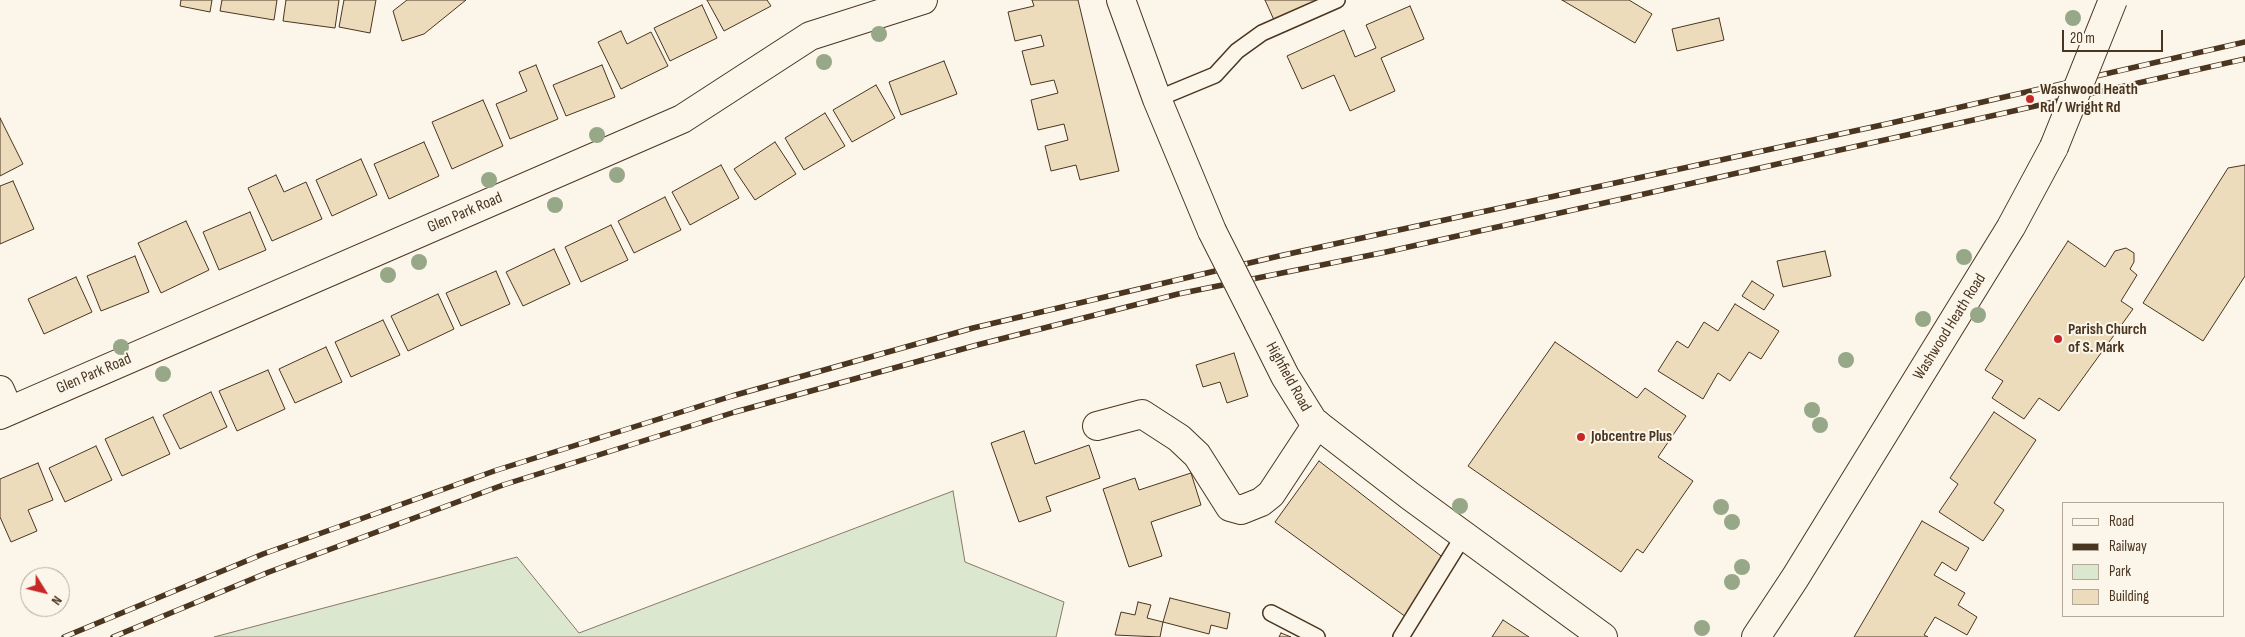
<!DOCTYPE html>
<style>
body{margin:0}
#map{position:relative;width:2245px;height:637px;overflow:hidden;background:#fbf6e9;font-family:"Sofia Sans Condensed",sans-serif}
canvas{display:block}
.legend{position:absolute;left:2062px;top:502px;width:162px;height:115px;box-sizing:border-box;background:#fbf6e9;border:1px solid #b4a999;margin:0;padding:6px 9px;list-style:none;font-size:15px;color:#4a3520}
.legend li{display:flex;align-items:center;gap:10px;height:25px}
.legend b{width:25px;border:1px solid #b4a999}
.north{position:absolute;left:20px;top:567px;width:50px;height:50px;box-sizing:border-box;background:#fbf6e9;border:1px solid #b4a999;border-radius:50%;rotate:126deg;font-size:14px;font-weight:700;line-height:20px;text-align:center;color:#4a3520}
.north::after{content:'';display:block;margin:auto;width:18px;height:22px;background:#c62828;clip-path:polygon(50% 0,100% 100%,50% 72%,0 100%)}
.scale{position:absolute;left:2062px;top:30px;width:101px;height:22px;box-sizing:border-box;border:2px solid #4a3520;border-top:0;padding-left:6px;font-size:15px;line-height:18px;white-space:nowrap;color:#4a3520;-webkit-text-stroke:4px #fbf6e9;paint-order:stroke}
</style>
<div id="map">
<canvas width="2245" height="637"></canvas>
<ul class="legend">
<li><b style="height:6px;background:#fbf6e9"></b>Road</li>
<li><b style="height:6px;background:#4a3520"></b>Railway</li>
<li><b style="height:14px;background:#dce7d0"></b>Park</li>
<li><b style="height:14px;background:#ecdcbc"></b>Building</li>
</ul>
<div class="north">N</div>
<div class="scale">20 m</div>
</div>
<script>
const context = document.querySelector('canvas').getContext('2d');
context.lineJoin = 'round';
function paint(path, color) { context.fillStyle = color; context.fill(path, 'evenodd'); }
const toPath = rows => new Path2D(rows.map(r => 'M' + r).join(''));
function trace(path, color, width, dash) { context.strokeStyle = color; context.lineWidth = width; context.lineCap = dash ? 'butt' : 'round'; context.setLineDash(dash || []); context.stroke(path); }
function drawText(font, color, halo, rows, align = 'center') {
  context.font = font + ' "Sofia Sans Condensed",sans-serif'; context.lineWidth = 4; context.setLineDash([]); context.textBaseline = 'middle'; context.strokeStyle = halo; context.fillStyle = color; for (const [text, x, y, turn = 0] of rows) {
    context.save(); context.translate(x, y); context.rotate((+turn || 0) * Math.PI / 180); context.textAlign = isNaN(turn) ? turn : align; if (halo) context.strokeText(text, 0, 0); context.fillText(text, 0, 0); context.restore();
  }
}
const green = toPath([
 [953,491,965,562,1064,602,1056,637,214,637,517,557,579,633,953,491]
]);
paint(green, '#dce7d0');
trace(green, '#887966', 1);
const building = toPath([
 [181,0,212,0,210,12,180,6,181,0],
 [222,0,277,0,274,20,220,11,222,0],
 [286,0,339,0,335,28,283,21,286,0],
 [344,0,376,0,370,33,339,27,344,0],
 [407,0,466,0,424,34,402,41,393,11,407,0],
 [707,0,767,0,771,6,724,31,707,0],
 [1032,0,1078,0,1119,171,1080,180,1076,165,1051,171,1045,146,1068,140,1064,124,1038,130,1031,100,1058,93,1054,80,1031,85,1022,51,1044,46,1041,35,1015,41,1008,12,1034,6,1032,0],
 [1265,0,1319,0,1274,20,1265,0],
 [1562,0,1629,0,1652,14,1635,43,1562,0],
 [702,5,717,38,670,61,654,28,702,5],
 [1410,6,1424,39,1381,58,1395,91,1350,111,1334,75,1302,89,1287,56,1344,30,1355,57,1376,48,1366,25,1410,6],
 [1719,18,1724,40,1677,51,1672,29,1719,18],
 [621,31,627,44,651,32,668,66,621,89,598,42,621,31],
 [944,61,957,94,901,115,889,82,944,61],
 [536,65,558,119,510,139,496,104,527,91,519,72,536,65],
 [602,65,615,97,566,116,553,85,602,65],
 [876,85,895,118,852,142,833,110,876,85],
 [483,100,503,146,452,169,432,122,483,100],
 [825,113,845,146,804,170,785,138,825,113],
 [0,118,23,164,0,176,0,118],
 [424,142,439,176,389,199,374,164,424,142],
 [775,142,796,174,755,200,734,169,775,142],
 [361,159,377,195,332,216,316,180,361,159],
 [721,165,739,198,690,225,672,192,721,165],
 [2245,165,2245,276,2203,341,2143,303,2228,168,2245,165],
 [276,175,284,192,306,182,322,219,272,241,248,188,276,175],
 [13,181,34,229,0,244,0,186,13,181],
 [665,197,681,230,634,253,618,221,665,197],
 [250,212,266,250,219,270,203,232,250,212],
 [186,221,209,270,161,293,138,243,186,221],
 [611,225,628,260,581,282,565,247,611,225],
 [2068,241,2105,267,2115,251,2126,248,2134,253,2134,262,2130,269,2137,275,2121,301,2133,309,2059,411,2039,398,2024,419,1992,398,2003,381,1985,370,2068,241],
 [554,249,570,284,523,306,506,272,554,249],
 [1825,251,1831,276,1783,287,1777,261,1825,251],
 [135,256,149,292,101,311,87,276,135,256],
 [496,271,510,304,461,326,446,293,496,271],
 [76,277,92,312,44,334,28,299,76,277],
 [1752,281,1774,295,1764,310,1742,296,1752,281],
 [438,294,454,329,408,351,391,316,438,294],
 [1735,304,1779,331,1761,359,1749,352,1730,381,1718,373,1703,399,1658,371,1677,341,1688,348,1704,322,1718,331,1735,304],
 [383,320,400,355,351,377,335,342,383,320],
 [1555,342,1637,398,1645,388,1686,416,1658,457,1693,481,1643,553,1637,549,1621,572,1468,466,1555,342],
 [326,347,342,382,295,403,279,369,326,347],
 [1234,353,1248,396,1227,403,1220,382,1203,387,1196,365,1234,353],
 [268,370,285,409,237,431,219,391,268,370],
 [211,392,227,427,180,449,163,415,211,392],
 [1994,412,2036,440,1994,503,2004,510,1983,541,1939,512,1958,484,1950,478,1994,412],
 [153,417,170,454,122,476,105,439,153,417],
 [1024,431,1035,464,1089,445,1100,478,1046,497,1051,511,1019,522,991,443,1024,431],
 [96,446,112,480,65,502,49,468,96,446],
 [1319,461,1445,559,1406,617,1275,522,1319,461],
 [38,463,53,500,28,510,37,531,11,542,0,517,0,479,38,463],
 [1191,473,1201,505,1151,522,1162,556,1129,567,1103,489,1135,478,1139,490,1191,473],
 [1922,521,1969,548,1956,571,1942,562,1934,575,1965,593,1958,605,1977,617,1967,635,1935,617,1924,635,1928,637,1854,637,1922,521],
 [1170,598,1230,613,1227,629,1211,625,1209,634,1163,622,1170,598],
 [1138,602,1151,605,1147,618,1163,622,1160,637,1115,635,1121,612,1135,615,1138,602],
 [1503,620,1529,637,1492,637,1503,620],
 [1281,633,1291,637,1279,637,1281,633]
]);
paint(building, '#ecdcbc');
trace(building, '#4a3520', 1);
const lane = toPath([
 [1157,99,1215,75,1237,51,1262,33,1337,0],
 [1271,613,1317,637],
 [1401,637,1464,535]
]);
const street = toPath([
 [0,390,9,411],
 [0,415,682,119,810,36,923,0],
 [1097,426,1142,414,1179,438,1197,455,1230,507,1241,510,1261,502,1271,494,1317,424]
]);
const secondary = toPath([
 [1121,0,1157,99,1212,231],
 [1258,322,1285,376,1313,421,1410,496,1603,637],
 [1756,637,1795,578,2011,227,2054,147]
]);
trace(lane, '#4a3520', 18);
trace(street, '#4a3520', 30);
trace(secondary, '#4a3520', 30);
trace(lane, '#fbf6e9', 15);
trace(street, '#fbf6e9', 28);
trace(secondary, '#fbf6e9', 28);
const rail = toPath([
 [64,637,263,554,497,470,732,396,973,328,1279,256,1891,123,2245,42],
 [113,637,269,572,503,485,735,412,977,345,1178,294,1386,252,2245,59]
]);
trace(rail, '#4a3520', 5.5);
trace(rail, '#fbf6e9', 4, [11]);
const secondaryBridge = toPath([
 [2054,147,2113,0],
 [1212,231,1258,322]
]);
trace(secondaryBridge, '#4a3520', 30, []);
trace(secondaryBridge, '#fbf6e9', 28);
context.fillStyle = '#96a887';
for (const [x, y] of [
 [2073,18],
 [879,34],
 [824,62],
 [597,135],
 [617,175],
 [489,180],
 [555,205],
 [1964,257],
 [419,262],
 [388,275],
 [1978,315],
 [1923,319],
 [121,347],
 [1846,360],
 [163,374],
 [1812,410],
 [1820,425],
 [1460,506],
 [1721,507],
 [1732,522],
 [1742,567],
 [1732,582],
 [1702,628]
]) { context.beginPath(); context.arc(x, y, 8, 0, 2 * Math.PI); context.fill(); }
for (const [x, y, r, color] of [
 [2030,99,5,"#c62828"],
 [2058,339,5,"#c62828"],
 [1581,437,5,"#c62828"]
]) { const dot = new Path2D(); dot.arc(x, y, r, 0, 2 * Math.PI); context.fillStyle = color; context.fill(dot); trace(dot, '#fbf6e9', 2); }
drawText('bold 16px', '#4a3520', '#fbf6e9', [
 ["Washwood Heath",2040,90],
 ["Rd / Wright Rd",2040,108],
 ["Parish Church",2068,330],
 ["of S. Mark",2068,348],
 ["Jobcentre Plus",1591,437]
], 'left');
drawText('16px', '#4a3520', '#fbf6e9', [
 ["Glen Park Road",465,213,-23],
 ["Washwood Heath Road",1950,327,-58],
 ["Glen Park Road",94,374,-23],
 ["Highfield Road",1288,377,61]
]);
</script>
